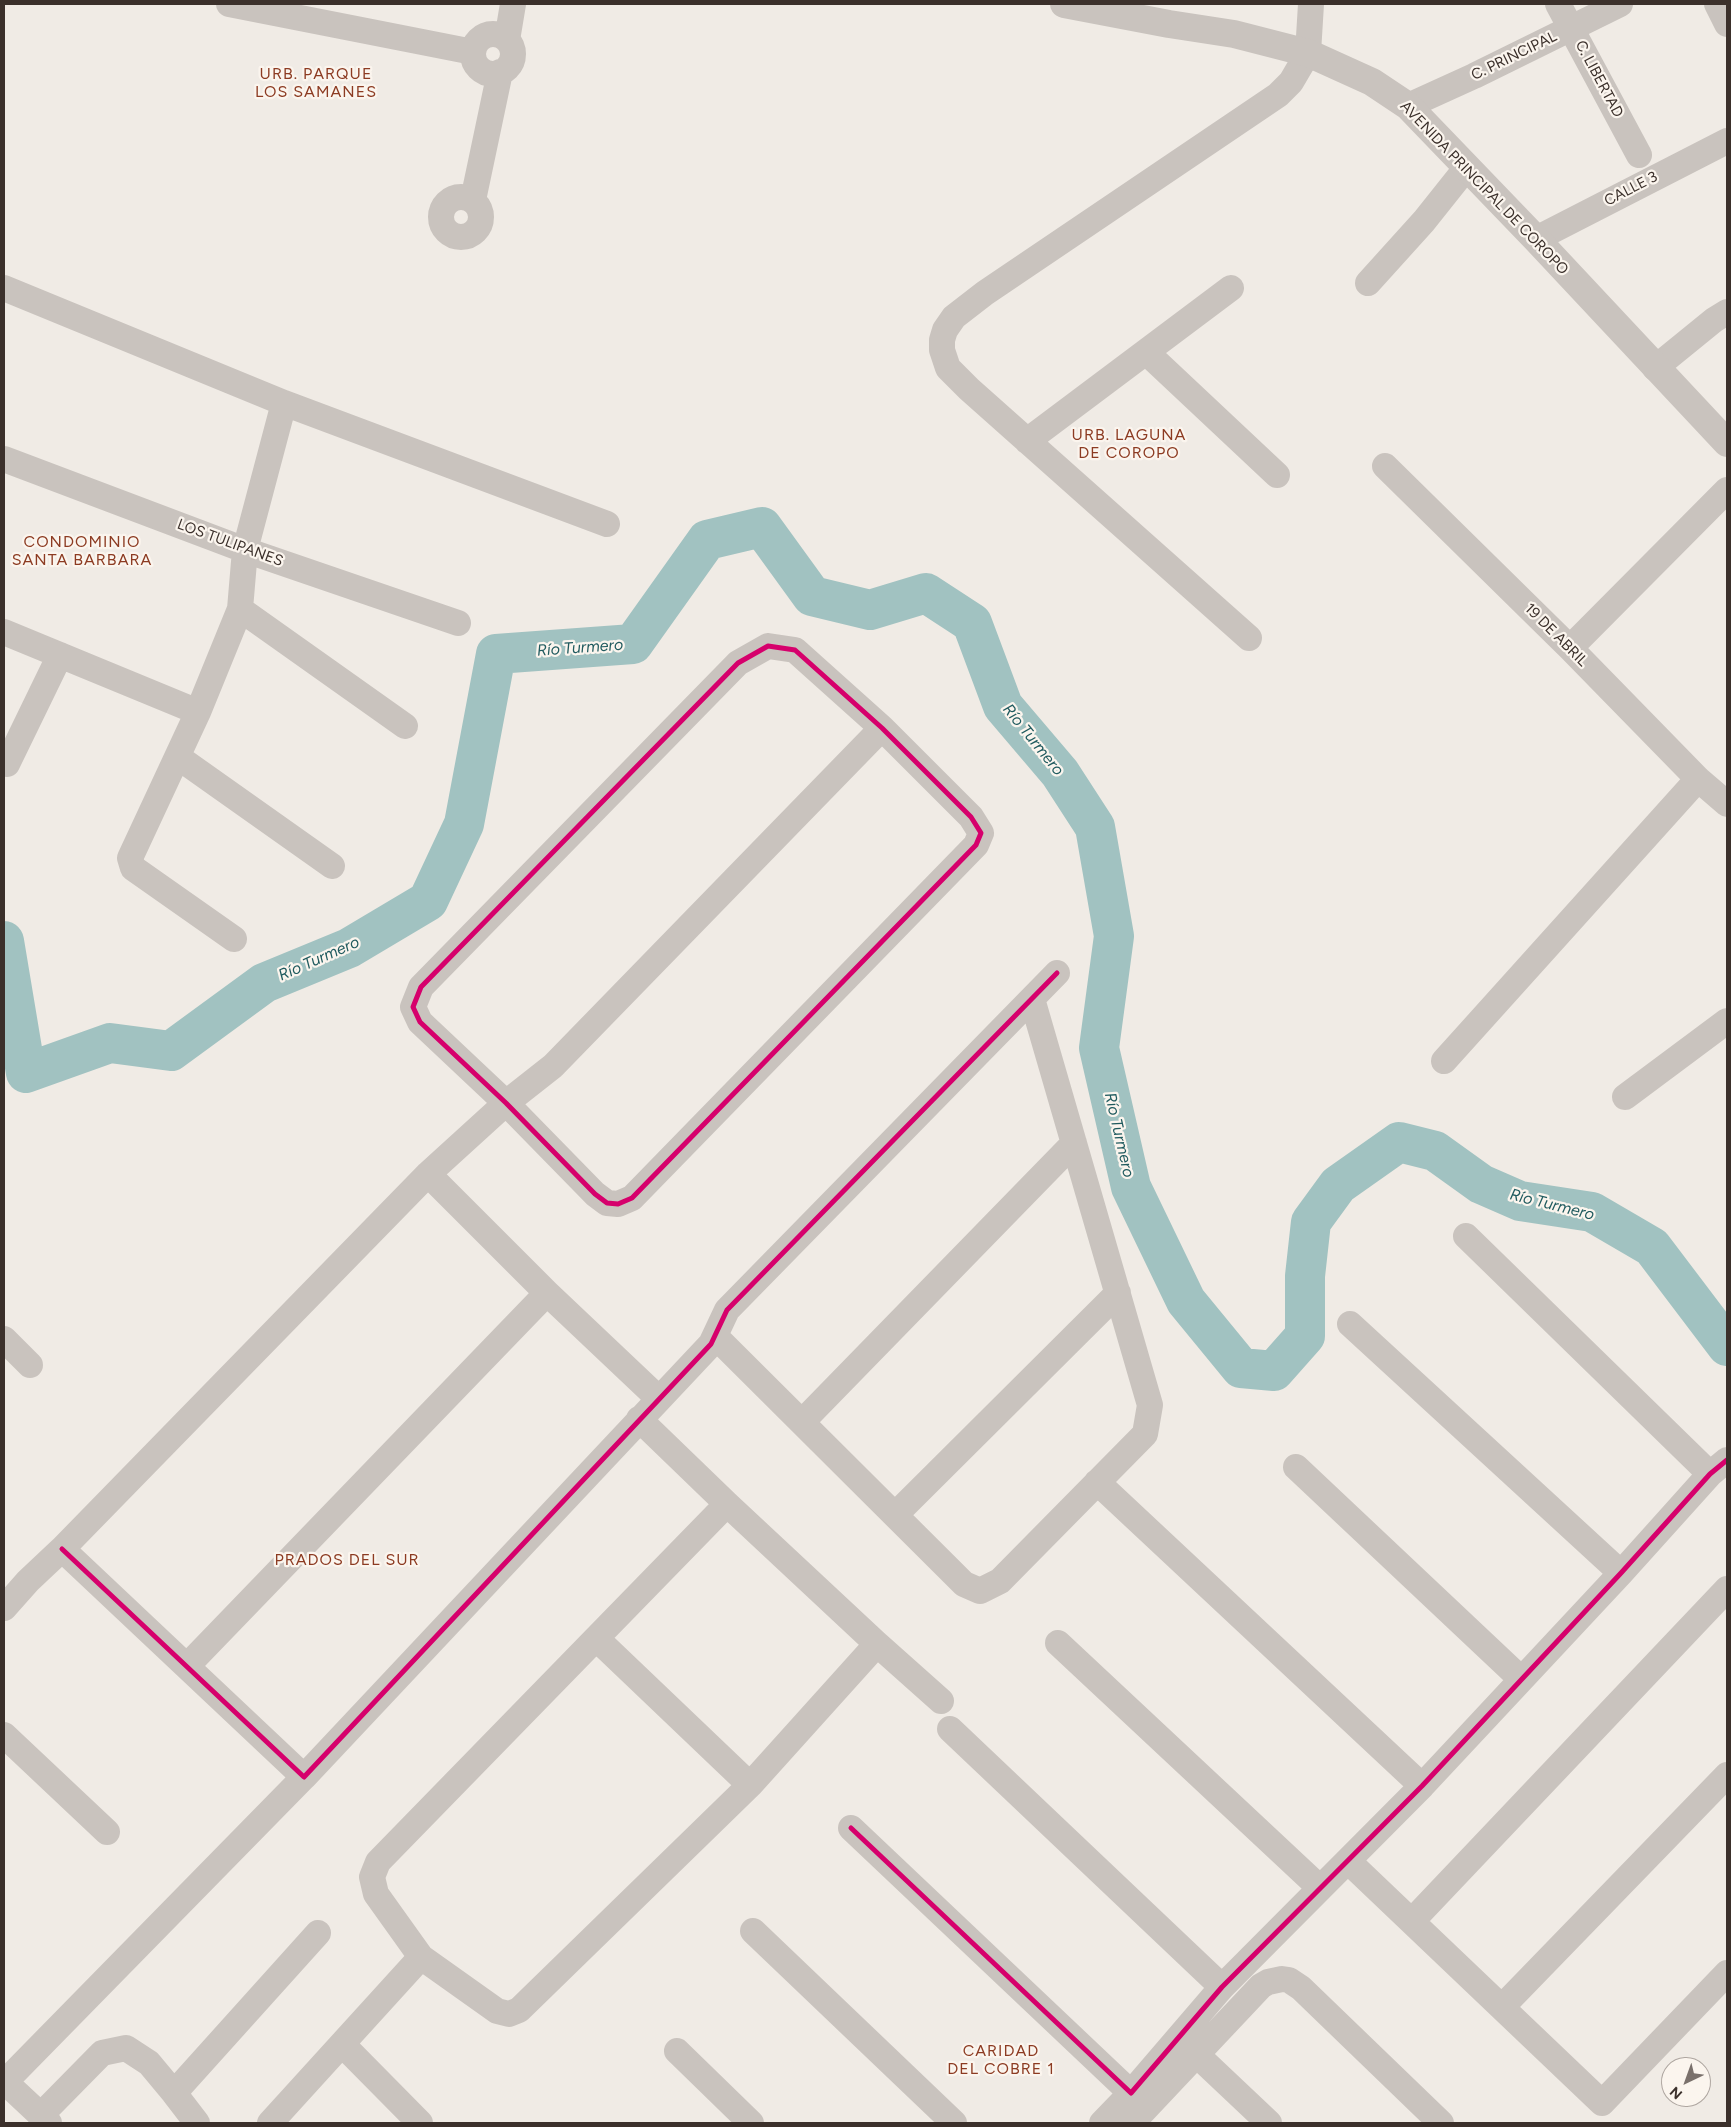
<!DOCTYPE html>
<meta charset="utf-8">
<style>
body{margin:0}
#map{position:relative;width:1731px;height:2127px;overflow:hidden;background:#f0ebe5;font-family:Figtree,sans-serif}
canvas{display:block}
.frame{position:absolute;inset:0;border:5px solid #3b302b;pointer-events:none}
.north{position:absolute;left:1661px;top:2057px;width:50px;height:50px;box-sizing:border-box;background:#fbf5ee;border:1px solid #aea6a0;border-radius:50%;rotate:222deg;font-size:14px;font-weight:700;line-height:20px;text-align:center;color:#3b302b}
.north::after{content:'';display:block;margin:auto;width:18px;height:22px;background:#7a716c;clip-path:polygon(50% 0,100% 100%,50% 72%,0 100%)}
</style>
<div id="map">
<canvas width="1731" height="2127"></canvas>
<div class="frame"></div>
<div class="north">N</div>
</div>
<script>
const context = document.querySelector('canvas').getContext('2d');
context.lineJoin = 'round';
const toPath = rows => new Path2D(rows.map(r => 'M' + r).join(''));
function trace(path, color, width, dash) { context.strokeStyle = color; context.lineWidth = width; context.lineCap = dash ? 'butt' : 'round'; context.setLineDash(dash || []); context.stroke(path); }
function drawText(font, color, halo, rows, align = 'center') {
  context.font = font + ' Figtree,sans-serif'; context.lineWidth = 4.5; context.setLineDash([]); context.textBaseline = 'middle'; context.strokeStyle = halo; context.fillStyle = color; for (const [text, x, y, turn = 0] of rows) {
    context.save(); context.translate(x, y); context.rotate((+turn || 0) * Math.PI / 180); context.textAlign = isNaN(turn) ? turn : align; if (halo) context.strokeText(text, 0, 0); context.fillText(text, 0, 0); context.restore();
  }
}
trace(toPath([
 [4,941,26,1073,110,1043,171,1051,264,983,349,948,428,901,464,824,496,654,633,644,707,540,762,527,812,596,870,610,926,593,972,623,1003,706,1060,773,1095,827,1114,936,1099,1048,1131,1187,1186,1301,1241,1368,1274,1371,1305,1336,1305,1276,1311,1222,1338,1185,1399,1142,1435,1151,1481,1184,1520,1201,1592,1212,1652,1247,1727,1346]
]), '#a1c2c1', 40);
trace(toPath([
 [229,4,473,52],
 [1558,4,1639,155],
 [1717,4,1727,24],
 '473 54a20 20 0 1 1 40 0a20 20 0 1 1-40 0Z',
 [507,40,513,4],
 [1408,106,1474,76,1620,4],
 '441 217a20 20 0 1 1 40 0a20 20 0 1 1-40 0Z',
 [473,200,500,72],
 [1536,239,1727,141],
 [1368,283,1424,221,1467,167],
 [4,288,284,403,607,524],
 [1146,352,1277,475],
 [1655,368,1714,320,1727,312],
 [1027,441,1231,288],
 [4,459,245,550,458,623],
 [1385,466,1570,648,1698,779,1727,804],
 [240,609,405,726],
 [4,632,198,712],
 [1249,638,969,389,948,368,942,350,942,340,945,330,954,317,985,293,1278,95,1291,82,1308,53,1311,4],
 [768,646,795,650,882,728,971,817,981,833,976,845,632,1198,618,1204,607,1203,595,1194,506,1103,420,1022,413,1007,421,987,738,663,768,646],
 [1570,648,1727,490],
 [178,757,332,866],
 [7,764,60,655],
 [234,939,133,868,130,858,198,712,240,609,245,550,284,403],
 [1444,1061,1698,779],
 [1625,1097,1727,1021],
 [428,1174,547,1293,658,1398],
 [1466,1236,1710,1474],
 [1350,1324,1621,1573],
 [715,1336,964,1584,980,1591,1000,1581,1145,1434,1150,1405,1032,999],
 [4,1339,30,1365],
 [639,1419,727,1504,877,1644,941,1701],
 [802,1422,1074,1143],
 [1296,1467,1521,1679],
 [1097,1482,1422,1786],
 [727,1504,378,1862,372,1877,376,1894,421,1957,497,2011,509,2014,519,2010,750,1785,877,1644],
 [895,1515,1118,1293],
 [62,1549,304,1777,711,1344,727,1310,1057,973],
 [4,1608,28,1581,62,1549,428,1174,506,1103,553,1066,882,728],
 [597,1639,750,1785],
 [1058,1643,1320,1888],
 [187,1666,547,1293],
 [950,1729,1222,1987],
 [4,1735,107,1832],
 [851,1828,1131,2093,1222,1987,1422,1786,1621,1573,1710,1474,1727,1460],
 [1348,1861,1602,2103,1727,1973],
 [1412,1921,1727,1589],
 [753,1931,954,2123],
 [1502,2007,1727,1775],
 [343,2045,420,2123],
 [677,2051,751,2123],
 [1197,2055,1269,2123],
 [4,2081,49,2123],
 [5,2082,304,1777],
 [40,2116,102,2053,126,2048,149,2063,174,2093],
 [197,2123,174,2093,318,1933],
 [270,2123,421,1957],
 [1102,2123,1131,2093],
 [1132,2123,1261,1986,1268,1982,1282,1979,1289,1980,1301,1988,1441,2123]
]), '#c9c3be', 26);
trace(toPath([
 [1064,4,1169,24,1234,34,1308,53,1372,82,1408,106,1536,239,1727,443]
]), '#c9c3be', 28);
trace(toPath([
 [768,646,795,650,882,728,971,817,981,833,976,845,632,1198,618,1204,607,1203,595,1194,506,1103,420,1022,413,1007,421,987,738,663,768,646],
 [62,1549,304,1777,711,1344,727,1310,1057,973],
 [851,1828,1131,2093,1222,1987,1422,1786,1621,1573,1710,1474,1727,1460]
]), '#d6006c', 5);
drawText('15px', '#3b302b', '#fbf5ee', [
 ["C. PRINCIPAL",1514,56,-26],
 ["C. LIBERTAD",1599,79,62],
 ["AVENIDA PRINCIPAL DE COROPO",1484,188,46],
 ["CALLE 3",1631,189,-27],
 ["LOS TULIPANES",230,543,20],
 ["19 DE ABRIL",1556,635,45]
]);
context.letterSpacing = '1px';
drawText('16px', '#8c3b22', '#fbf5ee', [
 ["URB. PARQUE",316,74],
 ["LOS SAMANES",316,92],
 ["URB. LAGUNA",1129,435],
 ["DE COROPO",1129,453],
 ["CONDOMINIO",82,542],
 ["SANTA BARBARA",82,560],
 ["PRADOS DEL SUR",347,1560],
 ["CARIDAD",1001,2051],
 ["DEL COBRE 1",1001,2069]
]);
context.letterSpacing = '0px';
drawText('italic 16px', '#1f5a5e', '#fbf5ee', [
 ["Río Turmero",580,648,-4],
 ["Río Turmero",1033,740,51],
 ["Río Turmero",319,959,-24],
 ["Río Turmero",1119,1135,77],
 ["Río Turmero",1552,1205,14]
]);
</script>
